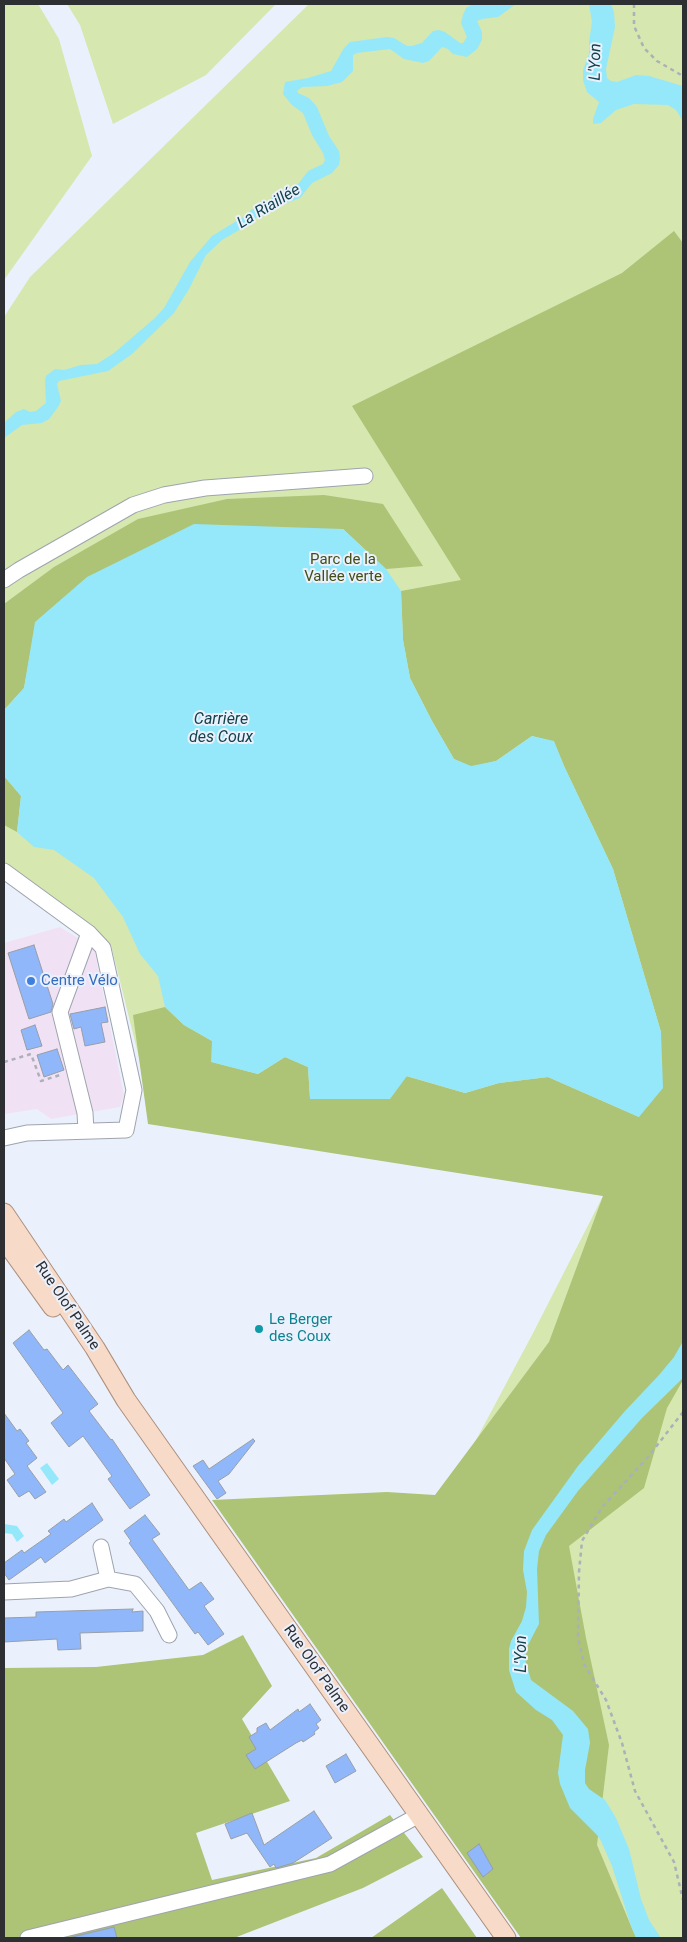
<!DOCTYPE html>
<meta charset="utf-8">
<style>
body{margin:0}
#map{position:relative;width:687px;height:1942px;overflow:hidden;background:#ebf1fc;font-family:Roboto,sans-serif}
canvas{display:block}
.frame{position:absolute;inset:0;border:5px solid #2d2f33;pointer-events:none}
</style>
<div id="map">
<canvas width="687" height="1942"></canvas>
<div class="frame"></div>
</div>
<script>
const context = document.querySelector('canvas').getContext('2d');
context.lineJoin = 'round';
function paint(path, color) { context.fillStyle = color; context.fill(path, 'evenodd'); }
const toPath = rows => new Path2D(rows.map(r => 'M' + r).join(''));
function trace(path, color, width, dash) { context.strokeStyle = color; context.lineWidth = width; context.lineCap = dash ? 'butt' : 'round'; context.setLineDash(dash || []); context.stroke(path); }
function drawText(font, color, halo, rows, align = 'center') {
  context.font = font + ' Roboto,sans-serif'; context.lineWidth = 4; context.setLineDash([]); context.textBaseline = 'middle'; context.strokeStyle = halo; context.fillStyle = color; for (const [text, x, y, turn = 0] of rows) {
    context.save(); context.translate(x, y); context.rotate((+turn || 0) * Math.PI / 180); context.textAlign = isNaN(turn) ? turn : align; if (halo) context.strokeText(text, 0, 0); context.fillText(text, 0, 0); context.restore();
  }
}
paint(toPath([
 [60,927,94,948,124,1095,120,1107,51,1119,37,1109,4,1114,4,985,5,984,4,943]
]), '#f1e1f4');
paint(toPath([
 [4,4,38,4,59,39,92,156,4,280],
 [67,4,276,4,206,75,113,124,80,25],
 [309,4,683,4,683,1938,524,1938,443,1502,532,1335,603,1196,154,1118,111,945,4,881,4,317,30,277]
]), '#d6e7b0');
paint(toPath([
 [674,231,683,243,683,1380,667,1408,644,1488,569,1546,586,1638,609,1745,597,1845,634,1933,640,1938,521,1938,212,1500,387,1492,435,1495,549,1342,603,1196,148,1124,133,1015,165,1007,184,1025,212,1041,212,1062,258,1074,285,1057,308,1067,310,1098,406,1076,465,1093,499,1083,548,1077,639,1117,661,1032,613,869,564,766,554,742,532,736,496,761,471,767,454,759,432,721,410,678,403,640,401,591,461,580,352,406,622,273],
 [324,495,383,504,423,566,386,569,343,529,36,622,24,688,4,710,4,604,54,567,138,519,227,499],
 [4,776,21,796,17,832,4,825],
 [243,1635,272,1686,242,1719,290,1801,196,1833,212,1880,316,1858,390,1815,423,1857,363,1888,234,1938,4,1938,4,1668,96,1667,203,1655],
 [442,1888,477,1938,371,1938]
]), '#adc376');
paint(toPath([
 [473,4,516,4,498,17,482,19,477,21,482,32,482,40,477,49,467,57,453,54,448,49,442,47,429,61,423,63,404,59,390,49,357,53,353,55,353,71,342,82,327,86,302,87,297,91,298,93,309,98,317,107,329,136,339,151,340,159,339,165,332,173,312,183,300,198,274,208,254,219,249,212,251,210,299,183,308,171,323,164,325,160,323,153,312,135,303,113,292,105,283,94,285,82,308,78,331,71,344,48,350,42,387,37,394,38,407,46,411,46,422,43,433,31,439,30,445,32,460,43,463,43,467,37,461,23,463,15,466,8],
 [589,4,611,4,614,12,615,27,606,69,607,78,611,81,617,82,636,75,649,76,683,86,683,121,676,110,668,105,634,104,616,110,601,123,593,124,593,119,599,102,587,92,583,80,583,70,589,54,589,42,592,22],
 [243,217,248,224,246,226,222,240,206,255,189,289,174,313,132,354,108,371,59,381,57,384,61,401,58,407,49,419,42,423,22,425,4,438,4,423,16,412,24,409,30,412,36,411,46,403,45,381,46,376,55,369,64,370,81,365,97,364,114,353,155,318,164,308,190,262,212,236],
 [194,524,343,529,386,569,401,591,403,640,410,678,432,721,454,759,471,766,496,761,532,736,554,741,564,766,613,869,661,1032,663,1088,639,1117,548,1077,499,1083,465,1093,407,1076,390,1099,310,1099,308,1067,285,1057,258,1074,211,1062,212,1041,184,1025,165,1007,158,976,140,954,123,917,94,878,54,850,34,847,17,832,21,796,4,776,4,710,24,688,35,622,87,577],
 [683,1341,683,1378,642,1418,578,1491,546,1535,539,1551,537,1569,539,1624,528,1645,525,1659,531,1680,573,1711,588,1729,590,1743,585,1770,585,1783,589,1789,605,1800,616,1818,629,1849,641,1899,649,1920,661,1938,636,1938,631,1926,612,1866,601,1841,597,1835,570,1808,560,1784,558,1773,563,1735,552,1720,536,1710,516,1692,509,1670,509,1649,511,1641,522,1621,526,1607,527,1592,523,1570,524,1551,532,1530,578,1466,625,1411,659,1375,674,1357],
 [47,1463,59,1479,52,1485,40,1468],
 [4,1524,17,1526,24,1536,17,1542,12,1534,4,1533]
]), '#95e8f9');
trace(toPath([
 [242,223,257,213]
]), '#95e8f9', 4.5);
const building = toPath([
 [34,945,53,1004,51,1012,29,1019,8,953,34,945],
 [105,1007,108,1022,101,1023,105,1042,85,1046,81,1027,74,1029,70,1014,105,1007],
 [35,1025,42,1046,27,1050,21,1030,35,1025],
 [57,1049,64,1070,44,1077,37,1055,57,1049],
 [29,1330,44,1350,47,1349,63,1370,68,1365,98,1404,89,1411,111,1440,112,1439,150,1495,130,1509,108,1479,112,1476,83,1436,69,1447,51,1423,63,1413,13,1343,29,1330],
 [4,1413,17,1431,20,1429,29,1441,26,1443,37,1458,27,1466,46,1492,35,1499,29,1491,19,1497,7,1480,15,1474,4,1458,4,1413],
 [253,1439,255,1441,229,1474,218,1481,226,1493,217,1499,193,1466,203,1460,209,1469,253,1439],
 [92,1503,103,1520,45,1563,41,1557,9,1580,4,1573,4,1563,22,1550,24,1553,51,1534,48,1531,64,1519,66,1522,92,1503],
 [145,1515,160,1534,152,1539,189,1590,201,1582,214,1599,204,1606,224,1634,208,1645,198,1632,195,1634,129,1543,131,1541,124,1531,145,1515],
 [133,1609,132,1612,143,1611,143,1631,80,1633,81,1649,58,1650,57,1639,4,1642,4,1618,36,1617,36,1612,133,1609],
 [310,1704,321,1720,316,1724,319,1728,314,1732,315,1734,303,1742,302,1740,296,1743,255,1769,246,1755,256,1749,249,1737,257,1732,257,1728,266,1723,270,1730,298,1709,299,1712,310,1704],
 [346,1754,356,1771,335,1783,326,1766,346,1754],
 [314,1811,332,1838,293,1863,276,1868,274,1864,270,1867,247,1833,231,1839,225,1824,252,1813,264,1845,314,1811],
 [479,1844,493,1869,483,1877,467,1853,479,1844],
 [114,1927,117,1938,68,1938,114,1927]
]);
paint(building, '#8fb7f9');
trace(building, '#989ea8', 1);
const minor = toPath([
 [4,580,19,570,133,505,164,495,205,488,365,476],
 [4,871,89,933,103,948,134,1090,126,1130,27,1133,4,1138],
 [86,1131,85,1113,60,1012,89,933],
 [101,1547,108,1579],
 [4,1592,71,1589,108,1579,135,1584,157,1611,169,1635],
 [28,1938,330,1864,419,1815]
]);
const major = toPath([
 [4,1213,95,1348,126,1400,506,1938],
 [4,1239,53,1307]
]);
trace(minor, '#9ea4ae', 17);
trace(major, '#ac8f7c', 21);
trace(toPath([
 [634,4,634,26,644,48,657,61,683,76],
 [4,1062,31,1054,41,1081,60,1075],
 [683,1412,648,1457,602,1507,582,1541,579,1572,578,1638,584,1664,606,1700,622,1743,635,1791,674,1862,683,1900]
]), '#acb0b9', 2.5, [4, 4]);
trace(minor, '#fff', 15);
trace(major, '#f7dbc8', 19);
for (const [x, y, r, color] of [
 [31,981,5,"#3f7fe0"],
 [259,1329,5,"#0f9aa8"]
]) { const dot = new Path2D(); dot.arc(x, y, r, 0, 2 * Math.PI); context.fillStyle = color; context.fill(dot); trace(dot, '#ebf1fc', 2); }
drawText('15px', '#414f17', '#ebf1fc', [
 ["Parc de la",343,560],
 ["Vallée verte",343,577]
]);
drawText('15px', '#366cbe', '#ebf1fc', [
 ["Centre Vélo",41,981]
], 'left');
drawText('15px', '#2d2f33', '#ebf1fc', [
 ["Rue Olof Palme",67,1306,56],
 ["Rue Olof Palme",316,1669,55]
]);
drawText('15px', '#0d838f', '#ebf1fc', [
 ["Le Berger",269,1320],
 ["des Coux",269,1337]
], 'left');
drawText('italic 16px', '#11434d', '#ebf1fc', [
 ["L'Yon",596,62,-89],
 ["La Riaillée",269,207,-31],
 ["Carrière",221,720],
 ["des Coux",221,738],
 ["L'Yon",522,1654,-90]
]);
</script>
